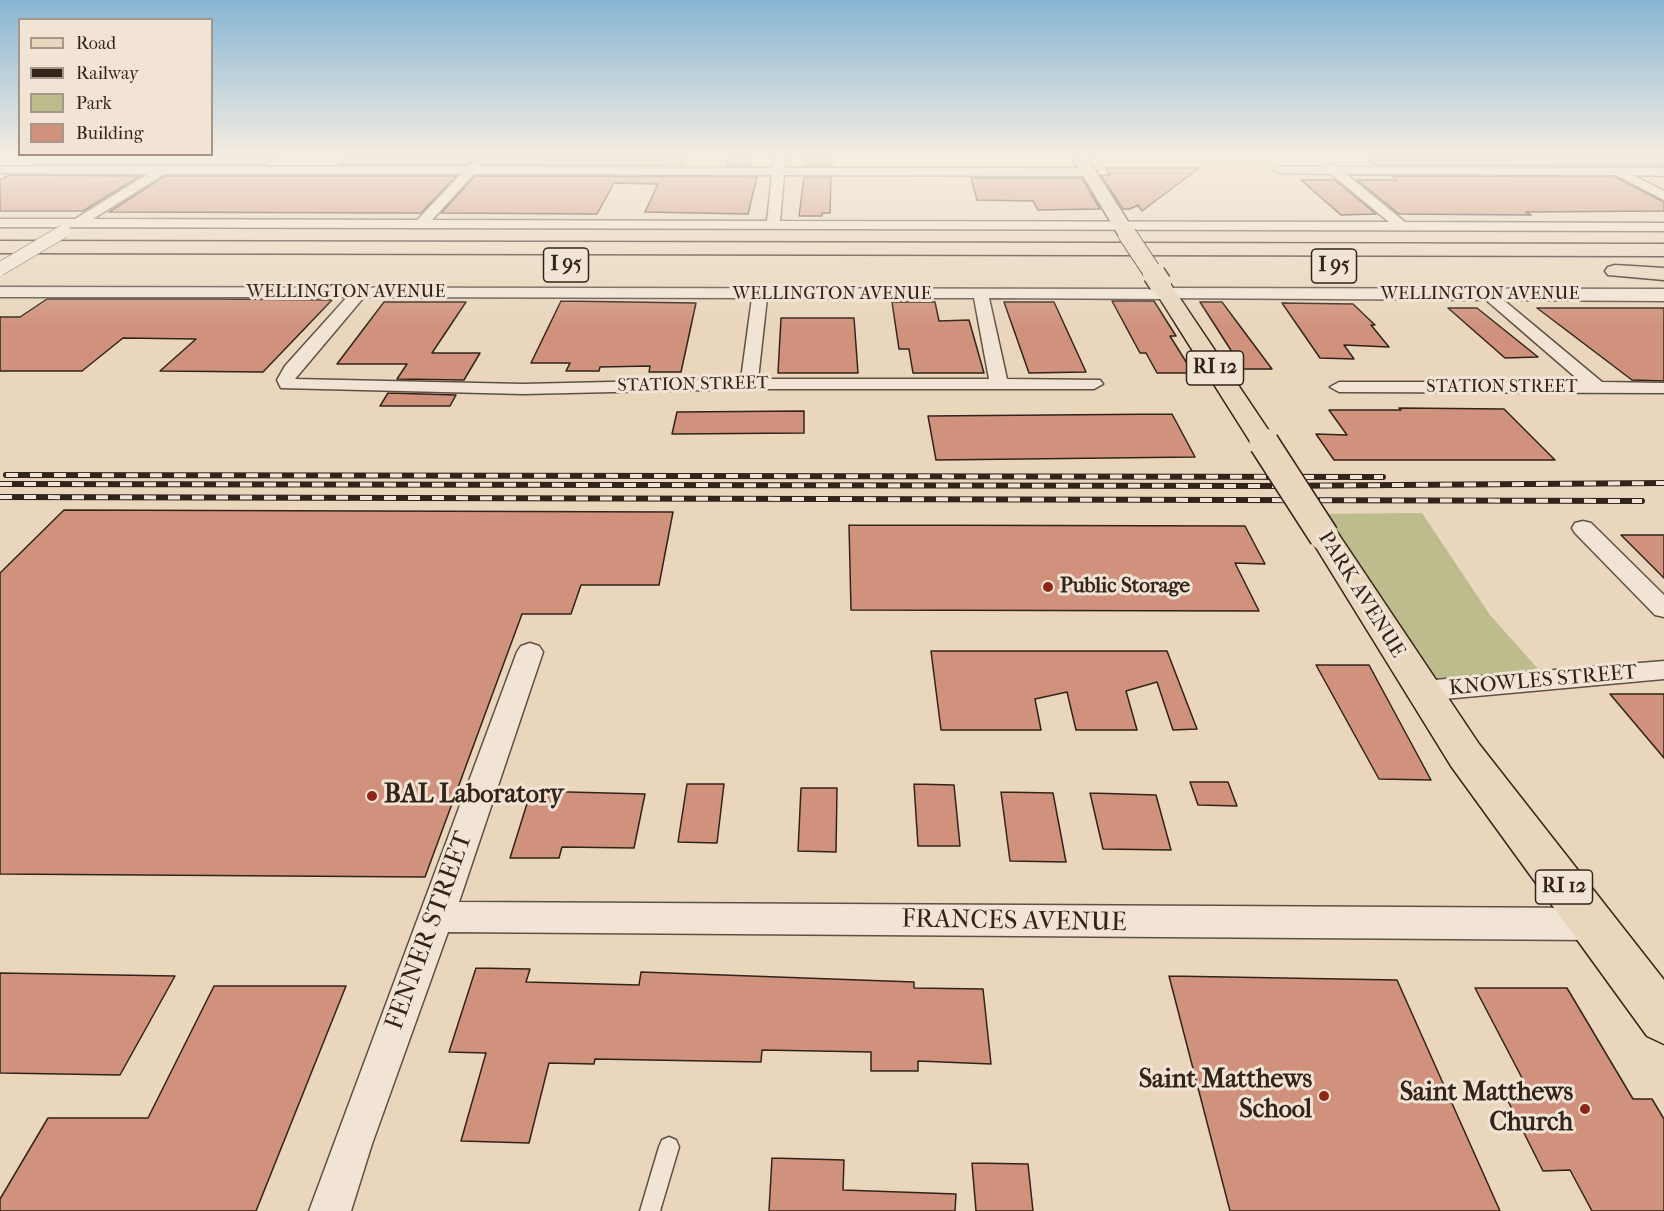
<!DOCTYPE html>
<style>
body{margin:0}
#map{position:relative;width:1664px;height:1211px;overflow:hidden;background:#e9d6bd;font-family:"IM FELL French Canon",serif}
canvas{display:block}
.legend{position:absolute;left:18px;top:18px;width:195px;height:138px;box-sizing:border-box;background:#f1e4d4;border:2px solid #a5978a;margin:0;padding:8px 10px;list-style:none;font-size:18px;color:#32241b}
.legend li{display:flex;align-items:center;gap:12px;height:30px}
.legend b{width:30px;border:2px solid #a5978a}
</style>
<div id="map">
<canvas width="1664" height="1211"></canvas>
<ul class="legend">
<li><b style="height:8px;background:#e9d6bd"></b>Road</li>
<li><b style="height:8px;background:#32241b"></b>Railway</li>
<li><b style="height:16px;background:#bcbc8d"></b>Park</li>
<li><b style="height:16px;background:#d0927c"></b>Building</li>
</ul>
</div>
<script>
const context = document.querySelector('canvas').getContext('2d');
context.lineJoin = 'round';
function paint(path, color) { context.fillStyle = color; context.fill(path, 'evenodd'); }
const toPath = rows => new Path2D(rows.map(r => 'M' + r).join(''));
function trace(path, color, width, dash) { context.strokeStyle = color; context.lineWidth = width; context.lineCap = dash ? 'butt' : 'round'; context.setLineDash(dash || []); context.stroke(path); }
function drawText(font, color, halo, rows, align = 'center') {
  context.font = font + ' "IM FELL French Canon",serif'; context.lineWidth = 6; context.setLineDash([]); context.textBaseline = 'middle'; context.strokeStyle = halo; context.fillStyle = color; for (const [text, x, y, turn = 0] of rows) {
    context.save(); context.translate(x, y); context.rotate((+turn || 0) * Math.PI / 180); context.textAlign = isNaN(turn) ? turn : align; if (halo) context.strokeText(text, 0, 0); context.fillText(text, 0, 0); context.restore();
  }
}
paint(toPath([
 [1422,513,1490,615,1554,687,1426,699,1308,514]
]), '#bcbc8d');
const building = toPath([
 [45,157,276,157,266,165,30,165,45,157],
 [346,157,686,157,683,165,485,165,478,159,466,165,338,165,346,157],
 [729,157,751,157,750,166,727,166,729,157],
 [806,157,832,157,832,166,805,166,806,157],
 [1365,157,1664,157,1664,166,1376,165,1365,157],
 [1106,168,1199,168,1142,211,1138,205,1130,209,1123,209,1101,175,1110,175,1106,168],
 [9,175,140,176,83,211,0,211,0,180,9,175],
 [165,176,456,176,421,213,109,212,165,176],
 [475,176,757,177,748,214,645,212,658,184,614,183,597,214,441,213,475,176],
 [1392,176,1615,177,1664,202,1664,211,1526,212,1531,215,1399,214,1357,180,1397,180,1392,176],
 [804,177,831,177,830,213,822,213,822,216,799,216,804,177],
 [971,178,1082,178,1100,209,1038,210,1033,201,977,200,971,178],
 [1301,180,1335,180,1376,214,1341,215,1301,180],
 [47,299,219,299,332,300,263,372,160,371,196,339,123,338,82,371,0,371,0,317,20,317,47,299],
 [561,301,696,303,681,372,649,372,650,366,600,367,599,371,566,371,570,363,531,363,561,301],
 [1112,301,1154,301,1176,336,1170,336,1193,373,1157,373,1146,353,1140,353,1112,301],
 [384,302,466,302,432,353,480,353,464,380,397,379,407,364,337,364,384,302],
 [892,302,935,302,939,321,969,320,984,373,913,373,909,349,899,349,892,302],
 [1004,302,1054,302,1086,372,1029,373,1004,302],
 [1200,302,1222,302,1272,369,1243,369,1200,302],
 [1282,303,1353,304,1375,325,1371,325,1389,347,1344,345,1354,359,1320,358,1282,303],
 [1448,308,1477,308,1538,357,1505,358,1448,308],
 [1537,308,1664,308,1664,381,1632,380,1537,308],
 [781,318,854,318,858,373,778,373,781,318],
 [388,393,456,395,450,406,380,406,388,393],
 [1399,408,1504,409,1555,460,1334,460,1316,434,1347,435,1329,410,1401,410,1399,408],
 [804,411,804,433,672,434,677,412,804,411],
 [1172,414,1195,457,936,460,928,416,1172,414],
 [64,510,673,512,659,585,581,585,571,614,522,614,425,877,0,874,0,573,64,510],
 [849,525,1245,526,1265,564,1235,563,1259,611,851,610,849,525],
 [1621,535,1664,535,1664,578,1621,535],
 [931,651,1167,651,1197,729,1173,730,1157,682,1126,691,1137,730,1076,730,1067,692,1035,699,1041,730,941,730,931,651],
 [1316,665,1369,665,1431,780,1379,779,1316,665],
 [1610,694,1664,694,1664,758,1610,694],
 [1190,782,1228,782,1237,806,1198,805,1190,782],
 [687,784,724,784,717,843,678,842,687,784],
 [914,784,954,785,960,846,918,846,914,784],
 [801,788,837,788,836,852,798,851,801,788],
 [531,791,645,794,634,848,562,847,559,858,510,858,531,791],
 [1001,792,1053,793,1066,862,1010,861,1001,792],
 [1090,793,1156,795,1171,850,1103,849,1090,793],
 [476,968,530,969,526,982,639,985,641,972,914,982,914,988,983,989,991,1064,918,1061,918,1071,871,1071,871,1052,762,1050,761,1062,595,1059,594,1064,549,1063,529,1143,461,1141,486,1053,449,1052,476,968],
 [0,973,175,976,120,1075,0,1073,0,973],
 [1169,976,1397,980,1500,1211,1230,1211,1169,976],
 [214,986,346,986,256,1211,0,1211,0,1199,48,1118,148,1118,214,986],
 [1475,988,1567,988,1633,1099,1652,1099,1664,1119,1664,1211,1592,1211,1570,1170,1543,1171,1507,1099,1533,1099,1475,988],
 [772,1158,844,1160,843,1190,956,1194,955,1211,769,1211,772,1158],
 [972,1163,1028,1164,1033,1211,976,1211,972,1163]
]);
paint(building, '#d0927c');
trace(building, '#32241b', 1.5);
const service = toPath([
 [669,1137,676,1140,679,1147,660,1211,640,1211,659,1147,662,1140,669,1137]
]);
const minor = toPath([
 [774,157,786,157,785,168,1088,168,1094,172,1088,176,784,175,780,221,1389,222,1331,174,1280,173,1274,170,1280,167,1324,167,1329,163,1337,167,1664,168,1664,176,1633,175,1664,191,1664,200,1616,175,1346,174,1405,222,1664,223,1664,231,0,227,0,219,75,219,148,174,0,173,0,167,467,167,477,161,483,164,480,167,773,168,774,157],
 [164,174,461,174,417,220,93,219,164,174],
 [474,174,772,175,767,221,432,220,474,174],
 [0,287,1167,289,1175,294,1167,299,989,298,1007,379,1100,380,1103,384,1094,389,749,389,523,394,281,388,277,380,285,366,347,297,0,297,0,287],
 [364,297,752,298,741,379,523,384,295,379,364,297],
 [767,298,974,298,989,379,758,379,767,298],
 [1490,291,1495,293,1602,382,1664,383,1664,393,1339,392,1330,387,1339,382,1581,382,1485,299,1482,296,1490,291],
 [1583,521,1591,523,1664,595,1664,617,1655,615,1575,533,1572,528,1575,523,1583,521],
 [530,643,539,646,543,652,459,902,1592,908,1604,913,1609,924,1604,935,1592,940,448,932,372,1144,351,1211,309,1211,517,652,521,646,530,643],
 [1664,661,1664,679,1422,701,1413,698,1409,691,1413,684,1422,681,1664,661]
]);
const tertiary = toPath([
 [1167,288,1664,289,1664,301,1160,298,1158,294,1167,288]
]);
const primary = toPath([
 [1072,157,1087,157,1136,234,1134,238,1120,238,1072,157],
 [1160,277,1167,279,1277,443,1273,449,1264,451,1255,449,1251,443,1150,283,1153,279,1160,277],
 [1324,527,1335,529,1479,744,1664,980,1664,1044,1647,1036,1451,766,1309,536,1313,529,1324,527]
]);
const motorway = toPath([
 [0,241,1664,244,1664,256,0,253,0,241],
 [1615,265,1664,268,1664,280,1608,275,1605,271,1608,267,1615,265]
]);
trace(service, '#605044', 3);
trace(minor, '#605044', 3);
trace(tertiary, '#605044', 3);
trace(primary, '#32241b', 3);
trace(motorway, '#32241b', 3);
paint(service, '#f1e4d4');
paint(minor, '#f1e4d4');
paint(tertiary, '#f1e4d4');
paint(primary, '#e9d6bd');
paint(motorway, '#e9d6bd');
const rail = toPath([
 [6,475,1383,477],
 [0,484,1264,486,1664,483],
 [0,497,1642,501]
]);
trace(rail, '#32241b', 6);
trace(rail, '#f1e4d4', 4, [12]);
const minorBridge = toPath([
 [0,269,64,231]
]);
const primaryBridgeFar2 = toPath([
 [1127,234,1155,276]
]);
const primaryBridgeFar1 = toPath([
 [1154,274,1160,283]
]);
const primaryBridge = toPath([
 [1264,443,1324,536]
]);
trace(minorBridge, '#605044', 14, []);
trace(primaryBridgeFar2, '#32241b', 20, []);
trace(primaryBridgeFar1, '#32241b', 25, []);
trace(primaryBridge, '#32241b', 32, []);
trace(minorBridge, '#f1e4d4', 13);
trace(primaryBridgeFar2, '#e9d6bd', 18);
trace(primaryBridgeFar1, '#e9d6bd', 22);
trace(primaryBridge, '#e9d6bd', 29);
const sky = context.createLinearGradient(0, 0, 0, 327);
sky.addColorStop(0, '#88b6d4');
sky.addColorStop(0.48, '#f5ede1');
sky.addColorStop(1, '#f5ede100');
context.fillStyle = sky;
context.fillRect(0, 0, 1664, 327);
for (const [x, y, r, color] of [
 [1048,587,6,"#8f2418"],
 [372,796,6,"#8f2418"],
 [1324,1096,6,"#8f2418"],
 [1585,1109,6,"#8f2418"]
]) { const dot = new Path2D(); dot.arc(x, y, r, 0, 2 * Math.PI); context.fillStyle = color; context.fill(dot); trace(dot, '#f1e4d4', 2); }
drawText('18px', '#32241b', '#f1e4d4', [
 ["WELLINGTON AVENUE",346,293],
 ["WELLINGTON AVENUE",832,295],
 ["WELLINGTON AVENUE",1480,295],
 ["STATION STREET",693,385,-1],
 ["STATION STREET",1502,388]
]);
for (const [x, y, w] of [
 [566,265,45],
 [1334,266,45],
 [1215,368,57],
 [1564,887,57]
]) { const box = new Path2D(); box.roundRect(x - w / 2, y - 17, w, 34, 4.5); context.fillStyle = '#f1e4d4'; context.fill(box); trace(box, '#32241b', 1.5); }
drawText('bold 20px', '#32241b', null, [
 ["I 95",566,265],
 ["I 95",1334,266],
 ["RI 12",1215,368],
 ["RI 12",1564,887]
]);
drawText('bold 21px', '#32241b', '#f1e4d4', [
 ["Public Storage",1060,587]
], 'left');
drawText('21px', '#32241b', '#f1e4d4', [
 ["PARK AVENUE",1361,595,58],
 ["KNOWLES STREET",1543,681,-5]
]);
drawText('bold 26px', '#32241b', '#f1e4d4', [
 ["BAL Laboratory",384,796,"left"],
 ["Saint Matthews",1312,1081],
 ["School",1312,1111],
 ["Saint Matthews",1573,1094],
 ["Church",1573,1124]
], 'right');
drawText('26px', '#32241b', '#f1e4d4', [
 ["FRANCES AVENUE",1014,922,1],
 ["FENNER STREET",430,931,-70]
]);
</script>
